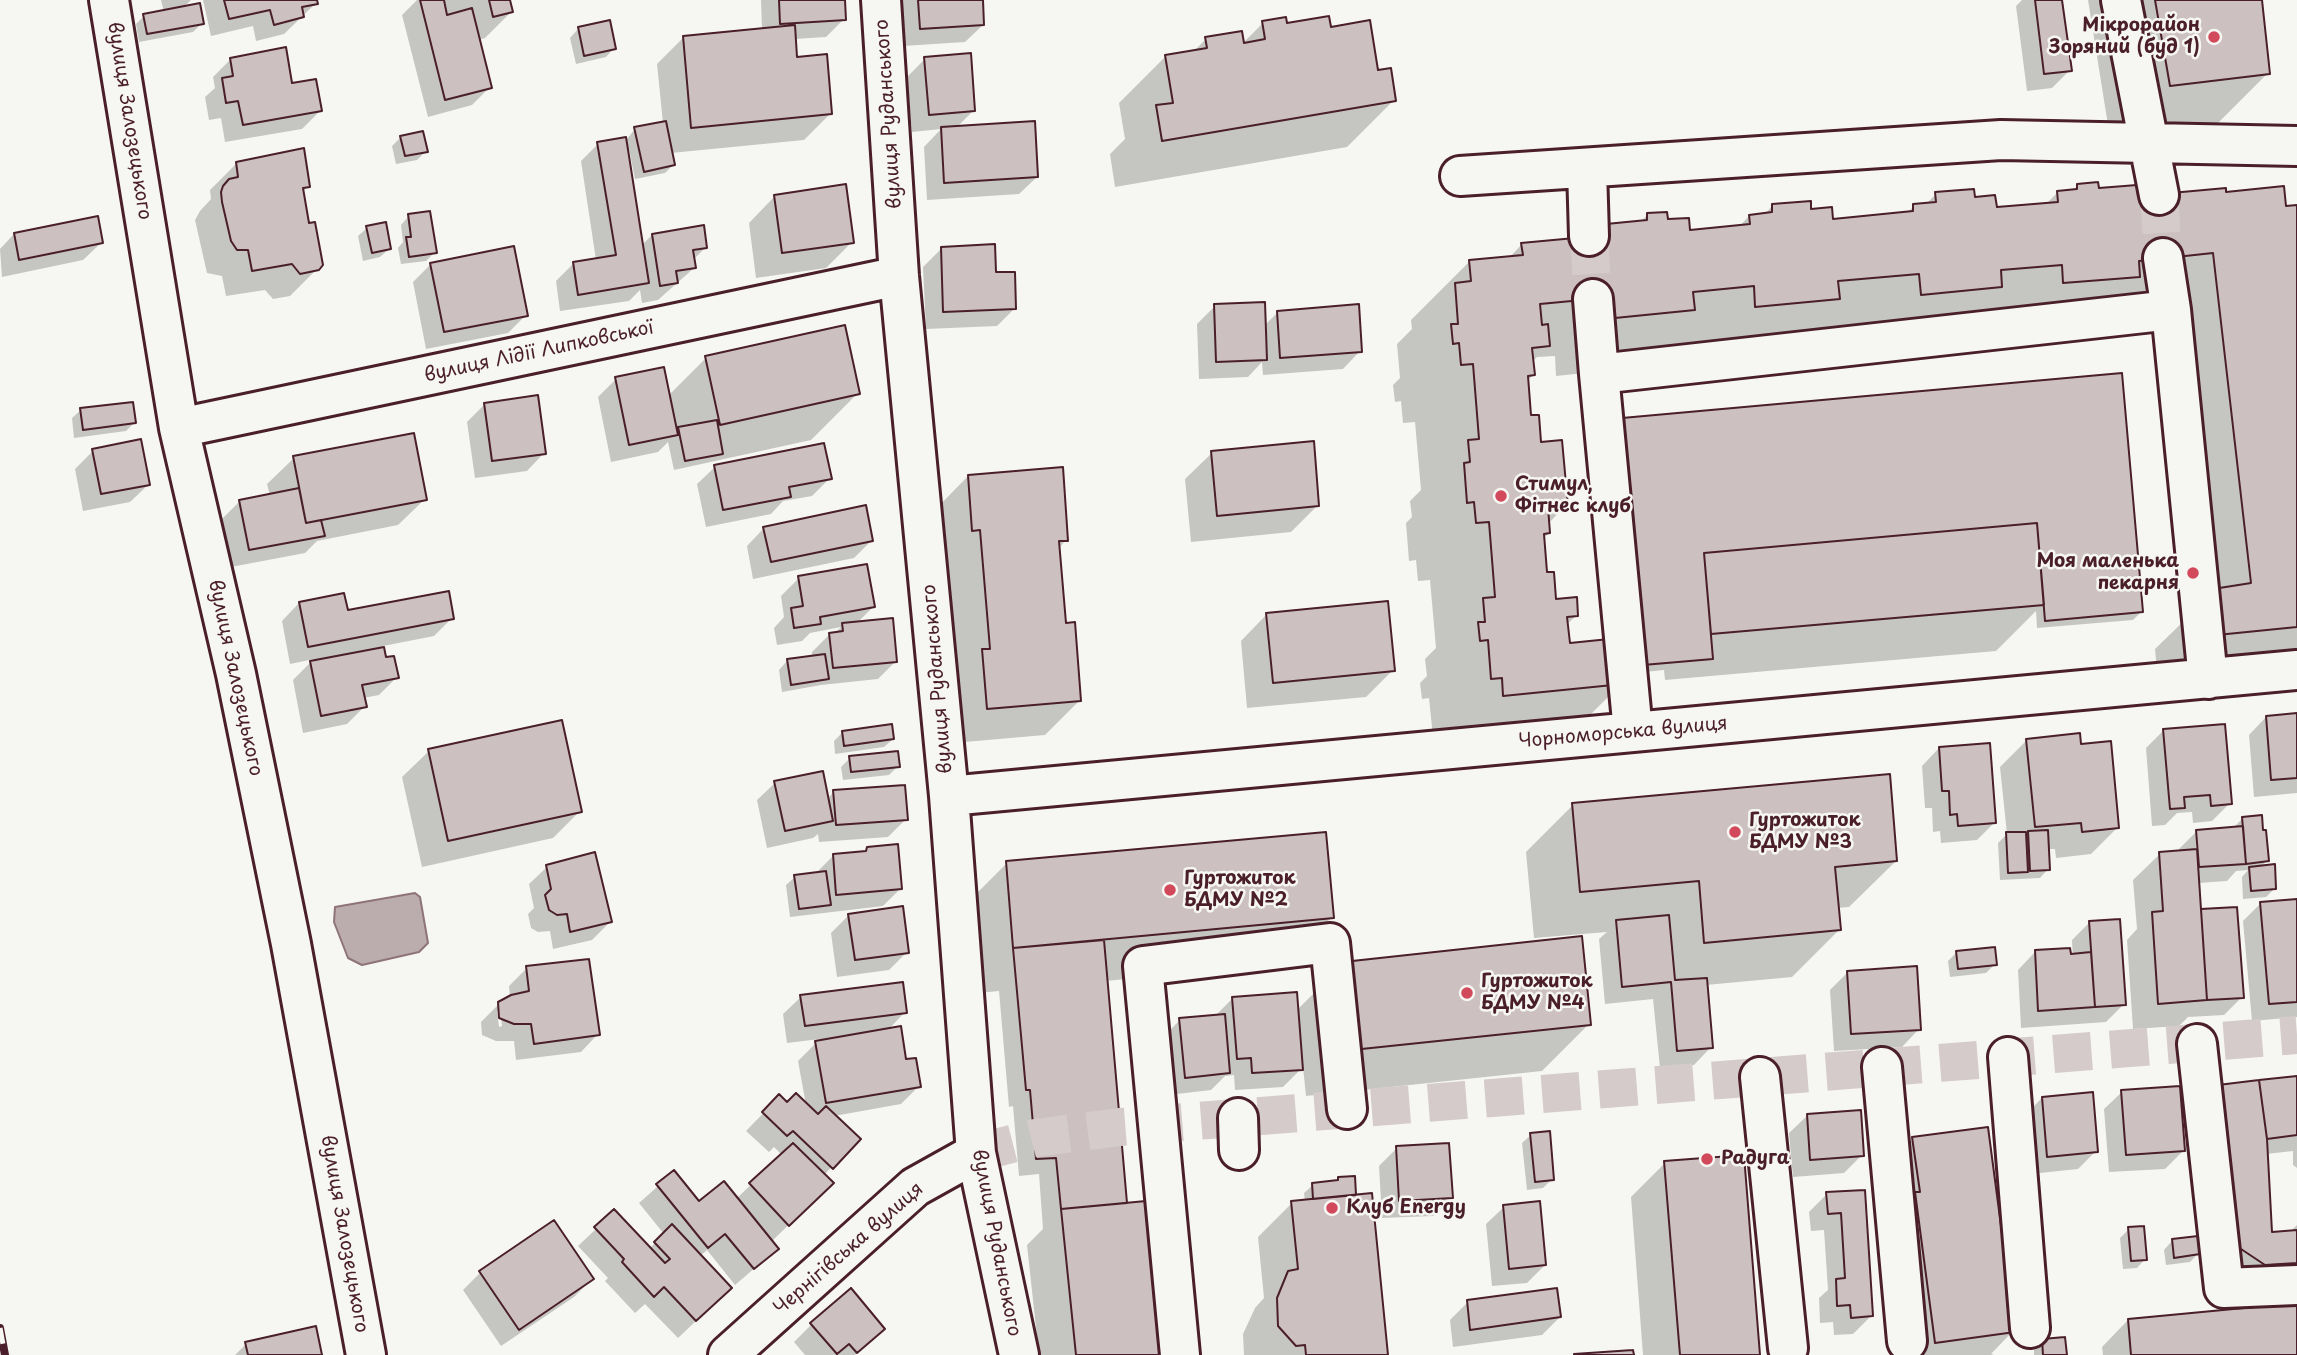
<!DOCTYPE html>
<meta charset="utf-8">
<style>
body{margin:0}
canvas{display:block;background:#f6f6f2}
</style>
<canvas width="2297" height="1355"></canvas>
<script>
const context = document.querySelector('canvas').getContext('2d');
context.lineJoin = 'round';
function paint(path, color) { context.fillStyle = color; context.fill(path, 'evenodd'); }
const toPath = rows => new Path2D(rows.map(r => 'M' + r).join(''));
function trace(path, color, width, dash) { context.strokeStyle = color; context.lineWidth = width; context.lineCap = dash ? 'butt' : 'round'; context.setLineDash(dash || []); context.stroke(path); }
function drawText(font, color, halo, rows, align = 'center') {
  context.font = font + ' "Playpen Sans",sans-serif'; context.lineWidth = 5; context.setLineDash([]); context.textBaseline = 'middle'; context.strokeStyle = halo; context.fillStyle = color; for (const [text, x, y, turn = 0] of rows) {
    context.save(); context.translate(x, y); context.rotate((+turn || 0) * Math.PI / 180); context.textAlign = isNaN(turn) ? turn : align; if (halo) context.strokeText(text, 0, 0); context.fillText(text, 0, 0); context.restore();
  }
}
const water = toPath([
 [415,893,420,897,428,943,419,952,362,965,348,958,334,922,335,907,415,893]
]);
paint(water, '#bbadae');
trace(water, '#8e747a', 2);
paint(toPath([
 [161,0,191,0,183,8,202,23,193,32,139,42,136,24,144,16,164,12],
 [203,0,315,0,316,3,284,34,256,41,253,26,211,36],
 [417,0,508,0,511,12,485,38,478,40,490,87,472,105,428,117,402,15],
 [761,0,843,0,844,19,826,37,794,39,796,59,831,113,804,140,671,153,674,164,665,173,635,179,629,149,626,149,641,246,652,235,705,248,693,260,694,268,658,300,642,303,640,290,629,301,560,311,556,281,574,263,596,260,581,161,598,144,627,139,635,129,663,123,657,64,684,37,762,30],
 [900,0,981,0,983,25,965,42,903,46],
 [2022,0,2061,0,2070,70,2052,88,2027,91,2016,6],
 [2088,0,2260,0,2268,73,2209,132,2111,144],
 [608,22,614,48,606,57,576,64,570,38,578,29],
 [1263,23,1329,29,1376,72,1394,100,1347,147,1115,187,1110,154,1125,139,1119,103,1166,56,1193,52,1206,39,1242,44],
 [231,59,290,85,320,111,302,129,225,142,221,118,209,120,205,97,215,88,213,77],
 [925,59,974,110,956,128,1037,177,1019,194,927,200,924,147,941,129,912,132,907,77],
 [401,137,426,151,417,160,396,164,392,146],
 [237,163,309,186,302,192,317,269,290,296,273,299,265,290,226,296,222,276,207,273,195,220,200,211,211,199,210,190],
 [2078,185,2136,198,2225,194,2284,208,2297,207,2297,659,2159,693,2155,649,2190,615,2155,311,1654,348,1634,368,1556,376,1555,356,1537,357,1532,362,1534,374,1527,381,1530,417,1566,505,1548,524,1549,533,1542,539,1545,574,1554,600,1577,615,1566,625,1568,644,1621,684,1563,742,1433,737,1429,698,1422,699,1420,683,1427,676,1425,659,1436,648,1430,580,1418,581,1416,560,1409,561,1406,523,1412,517,1410,501,1421,490,1415,422,1403,423,1401,401,1395,402,1393,385,1400,378,1397,344,1412,329,1411,320,1470,261,1509,258,1522,244,1595,237,1640,223,1647,215,1689,232,1739,227,1749,216,1764,215,1772,206,1810,211,1831,221,1906,214,1914,206,1925,205,1936,194,1973,199,1995,209,2046,204,2058,192,2072,191],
 [775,196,852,242,826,268,756,278,749,223],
 [409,216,435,252,426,261,401,264,398,248,403,242,401,225],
 [367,228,389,249,380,257,363,261,358,236],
 [14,234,101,243,83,260,2,277,0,249],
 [941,249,994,274,1015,308,997,326,926,329,923,267],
 [431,264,526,315,508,333,426,349,413,282],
 [1215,306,1264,326,1278,312,1360,351,1343,369,1263,375,1262,362,1248,377,1199,379,1197,324],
 [706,358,858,393,811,440,674,470,668,442,658,452,611,462,598,397,616,379,668,396],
 [485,404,544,453,527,471,475,478,467,422],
 [81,410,134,423,126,431,74,438,72,418],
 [1614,428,2141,612,2133,620,2037,628,2036,611,1996,651,1665,680,1664,670,1635,673],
 [93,451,148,485,130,502,83,511,75,469],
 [1212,453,1317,506,1291,532,1191,542,1185,479],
 [294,458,425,499,398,525,317,541,305,553,231,567,222,519,240,501,270,496,267,484],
 [715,467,830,478,812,496,783,501,771,514,706,527,697,484],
 [968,476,1066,540,1058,549,1064,624,1079,701,1045,735,953,743,934,511],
 [764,528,871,541,854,558,753,579,747,546],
 [799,578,873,607,856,624,896,661,878,679,821,685,782,692,779,670,787,661,812,657,812,652,830,634,834,634,841,627,810,633,802,641,777,645,774,628,784,617,781,596],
 [299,603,346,612,452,618,434,636,383,646,385,660,397,677,379,695,363,698,365,706,347,724,303,733,293,680,314,659,290,664,282,621],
 [1267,614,1393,670,1366,697,1247,708,1241,641],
 [2297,715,2297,793,2254,797,2249,735,2266,717],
 [2164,730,2230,803,2212,821,2193,823,2192,812,2177,813,2165,825,2152,826,2146,748],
 [842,733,893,739,884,747,835,754,834,741],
 [2026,741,2080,746,2117,828,2091,854,2056,858,2055,849,2047,849,2048,869,2040,878,2000,880,1998,843,2007,834,2000,767],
 [1939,748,1995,822,1977,840,1941,843,1940,831,1933,832,1932,808,1925,808,1922,766],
 [429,751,580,811,553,838,422,867,402,777],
 [850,758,898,766,889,775,843,780,841,767],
 [775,783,827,799,834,792,906,819,888,837,819,842,818,834,813,838,767,848,757,800],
 [1573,805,1896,861,1849,907,1837,908,1839,930,1792,977,1706,985,1711,1047,1694,1065,1660,1068,1653,999,1605,1004,1599,939,1607,932,1534,938,1526,852],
 [2243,818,2267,861,2260,867,2275,888,2266,897,2243,899,2242,877,2248,870,2236,871,2227,881,2198,883,2200,914,2202,911,2242,997,2224,1015,2188,1017,2179,1026,2133,1029,2127,940,2137,929,2133,880,2160,854,2179,852,2179,849,2197,831,2234,827],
 [867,848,900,889,883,906,790,917,786,885,795,877,815,874,834,855,863,853],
 [1007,863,1332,917,1285,964,1105,981,1125,1205,1160,1355,1039,1355,1027,1245,1043,1229,1039,1174,1019,1176,1013,1106,1009,1107,999,991,967,994,960,910],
 [547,867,610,922,592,940,553,949,550,931,538,932,531,928,528,914,534,908,529,884],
 [2297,900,2297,1017,2252,1021,2243,921,2261,903],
 [849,915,907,952,889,970,837,977,831,933],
 [2089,923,2124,1004,2106,1022,2021,1028,2018,970,2035,952,2073,960,2072,940],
 [1957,952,1995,964,1986,973,1950,977,1948,961],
 [1344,963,1589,1024,1542,1071,1306,1096,1303,1067,1283,1087,1235,1090,1234,1075,1225,1076,1211,1090,1168,1095,1162,1038,1180,1020,1215,1016,1233,998,1297,1010],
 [527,968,598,1034,581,1052,516,1060,514,1041,496,1041,482,1035,481,1022,499,1004,510,997,509,986],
 [497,1011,500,1011,502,1026,499,1027],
 [1848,972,1919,1029,1902,1047,1834,1051,1830,990],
 [801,997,905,1012,887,1031,919,1086,901,1104,834,1116,859,1139,823,1176,813,1201,771,1242,777,1249,735,1285,707,1250,700,1256,712,1306,678,1338,645,1304,635,1313,605,1281,608,1278,578,1246,596,1229,649,1249,664,1234,639,1203,674,1172,699,1204,736,1199,782,1155,774,1147,769,1152,746,1131,779,1097,787,1104,806,1105,798,1061,820,1039,787,1043,783,1014],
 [2297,1078,2297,1168,2293,1165,2293,1151,2266,1154,2271,1233,2290,1232,2297,1225,2297,1287,2238,1291,2193,1113],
 [2122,1092,2183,1151,2165,1169,2109,1172,2104,1109],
 [2042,1098,2096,1151,2078,1169,2030,1174,2024,1116],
 [1807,1116,1862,1155,1844,1173,1793,1177,1789,1133],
 [1531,1135,1552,1179,1543,1188,1527,1190,1522,1143],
 [1913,1139,2013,1331,1991,1354,1994,1355,1898,1355,1879,1173],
 [1397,1148,1451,1198,1433,1216,1382,1218,1379,1166],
 [1665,1163,1758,1355,1643,1355,1631,1197],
 [1339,1178,1355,1196,1386,1355,1244,1355,1243,1334,1255,1308,1264,1298,1258,1237,1292,1203,1305,1201,1304,1193,1313,1185,1335,1182],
 [1864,1192,1871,1316,1853,1334,1834,1335,1833,1322,1820,1323,1819,1298,1828,1290,1824,1230,1811,1231,1809,1212,1827,1194],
 [1504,1207,1545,1265,1527,1283,1492,1286,1486,1224],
 [2129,1229,2145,1259,2137,1268,2123,1269,2120,1238],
 [2172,1241,2198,1254,2190,1262,2166,1265,2164,1250],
 [480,1273,592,1279,574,1297,501,1346,463,1290],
 [1468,1302,1560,1317,1542,1335,1453,1347,1450,1320],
 [2297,1305,2297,1355,2103,1355,2102,1347,2128,1320],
 [812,1324,883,1329,855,1355,805,1355,794,1342],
 [2042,1341,2065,1355,2034,1355,2034,1349],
 [246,1344,321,1355,235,1355]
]), '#0003');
const building = toPath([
 [224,0,317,0,318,4,302,7,304,17,274,25,270,10,229,19,224,0],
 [420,0,444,0,447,15,472,8,492,88,445,100,420,0],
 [489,0,510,0,513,12,493,17,489,0],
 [779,0,845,0,846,20,780,24,779,0],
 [918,0,983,0,984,25,920,29,918,0],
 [2035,0,2062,0,2072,71,2044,74,2035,0],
 [2155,0,2262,0,2270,74,2170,86,2155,0],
 [200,3,204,24,147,34,143,14,200,3],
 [1329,16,1331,27,1370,20,1378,70,1391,68,1396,101,1162,141,1156,105,1173,103,1165,55,1207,48,1205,37,1242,31,1244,43,1265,39,1262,21,1286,17,1287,23,1329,16],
 [610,20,616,49,584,56,578,27,610,20],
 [795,25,797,57,827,54,832,114,691,128,683,36,795,25],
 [286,47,292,83,316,79,322,111,243,125,238,101,226,103,222,78,233,76,230,58,286,47],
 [971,53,975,111,929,115,924,57,971,53],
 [666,121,675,165,644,172,634,127,666,121],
 [1035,121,1038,177,944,183,941,127,1035,121],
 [423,131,428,152,405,156,400,136,423,131],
 [626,137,649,283,578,295,573,262,616,255,597,142,626,137],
 [304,148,310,187,303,188,309,223,315,222,323,265,319,270,300,274,292,264,252,271,248,250,237,250,231,241,222,202,221,192,223,186,229,179,238,177,236,162,304,148],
 [2098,182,2099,188,2137,185,2138,196,2226,188,2226,192,2284,186,2286,206,2297,205,2297,627,2217,635,2213,589,2251,583,2213,253,2139,261,2140,277,2063,283,2062,265,2001,270,2002,287,1921,295,1919,274,1838,281,1840,299,1755,307,1754,286,1693,292,1695,310,1615,318,1613,298,1593,299,1540,304,1542,325,1548,324,1550,346,1532,348,1535,375,1528,376,1531,415,1539,415,1541,442,1562,440,1568,506,1548,507,1550,533,1544,534,1547,572,1554,572,1556,599,1577,597,1578,616,1567,617,1570,643,1619,638,1623,684,1503,696,1502,678,1491,679,1488,640,1480,641,1478,622,1485,622,1483,598,1495,597,1489,522,1476,523,1474,502,1467,503,1464,463,1470,462,1468,440,1479,439,1473,364,1461,365,1459,343,1453,344,1451,324,1458,324,1455,283,1471,281,1469,260,1523,255,1521,243,1607,235,1606,224,1647,220,1647,213,1667,212,1668,219,1689,218,1690,230,1750,224,1749,215,1772,212,1772,204,1811,201,1811,209,1832,207,1833,219,1913,211,1913,204,1936,202,1935,192,1974,189,1975,197,1995,195,1997,207,2058,202,2057,191,2077,189,2077,184,2098,182],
 [846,184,854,243,782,253,774,195,846,184],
 [430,211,437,253,409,257,406,237,411,237,408,214,430,211],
 [98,216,103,243,19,260,14,233,98,216],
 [386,222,391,249,372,253,366,226,386,222],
 [704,225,707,248,693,250,696,268,676,271,678,283,660,286,652,234,704,225],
 [995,244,996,272,1015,272,1016,309,943,312,941,247,995,244],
 [514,246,528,316,444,332,430,263,514,246],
 [1265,302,1267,360,1216,362,1214,304,1265,302],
 [1359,304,1362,352,1280,358,1277,311,1359,304],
 [845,325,860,394,720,425,705,356,845,325],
 [664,367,678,435,629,445,615,377,664,367],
 [2122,373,2143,612,2045,621,2037,523,1704,553,1713,659,1643,665,1622,418,2122,373],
 [538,395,546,454,492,461,484,403,538,395],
 [133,402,136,423,83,430,80,408,133,402],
 [717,420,723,454,685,461,678,427,717,420],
 [414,433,427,500,306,523,293,456,414,433],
 [141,439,150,485,101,494,92,449,141,439],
 [1314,441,1319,506,1217,516,1211,451,1314,441],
 [824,443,832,479,789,487,791,497,723,510,714,465,824,443],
 [1063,467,1068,541,1059,541,1066,623,1075,622,1081,701,987,709,982,649,990,649,980,530,972,531,968,475,1063,467],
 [299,488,306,523,321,520,325,536,249,550,239,500,299,488],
 [866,505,873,541,771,562,763,527,866,505],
 [2037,523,2044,605,1711,634,1704,553,2037,523],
 [867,564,875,607,820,617,821,624,794,628,791,608,803,606,798,576,867,564],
 [449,591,454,619,308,647,299,602,344,593,348,610,449,591],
 [1388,601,1395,671,1273,683,1266,613,1388,601],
 [893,618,897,662,833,668,829,633,843,631,842,623,893,618],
 [384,647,386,657,394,656,399,678,362,685,367,707,321,716,310,661,384,647],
 [825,654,829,679,791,685,787,659,825,654],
 [2297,713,2297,778,2271,780,2266,716,2297,713],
 [562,720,582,812,448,841,428,749,562,720],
 [892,724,894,739,844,746,842,731,892,724],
 [2225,724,2232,804,2211,806,2210,795,2184,797,2185,808,2170,809,2163,729,2225,724],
 [2080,733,2081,744,2111,741,2119,828,2082,832,2081,823,2035,827,2026,739,2080,733],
 [1990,743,1996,823,1958,826,1957,814,1950,815,1949,791,1942,791,1939,747,1990,743],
 [898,751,900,767,851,772,849,756,898,751],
 [823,771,833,821,785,831,774,781,823,771],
 [1890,774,1897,861,1835,867,1841,930,1704,943,1699,881,1580,892,1572,803,1890,774],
 [905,785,908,820,836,825,833,790,905,785],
 [2262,815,2263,830,2266,830,2269,861,2246,864,2242,817,2262,815],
 [2243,826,2246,864,2199,867,2196,830,2243,826],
 [2048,830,2050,870,2030,871,2028,831,2048,830],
 [1326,832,1334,918,1013,948,1006,861,1326,832],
 [2006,832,2026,832,2028,872,2008,873,2006,832],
 [898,844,902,889,836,895,833,854,866,851,867,847,898,844],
 [2197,849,2207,1000,2158,1004,2152,912,2163,911,2159,852,2197,849],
 [595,852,612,922,570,932,567,914,557,915,549,910,545,895,551,889,546,865,595,852],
 [2275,864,2276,889,2251,891,2249,867,2275,864],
 [826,871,831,905,799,909,794,875,826,871],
 [2297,899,2297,1002,2269,1004,2260,902,2297,899],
 [903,906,909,953,855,960,848,914,903,906],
 [2237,907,2244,998,2207,1000,2201,909,2237,907],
 [1669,915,1675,980,1707,978,1713,1048,1677,1051,1671,982,1622,987,1616,920,1669,915],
 [2120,919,2126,1005,2095,1007,2089,921,2120,919],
 [1582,936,1591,1025,1352,1050,1343,962,1582,936],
 [1104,940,1127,1203,1061,1209,1056,1158,1036,1159,1030,1090,1026,1090,1013,948,1104,940],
 [1995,947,1997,965,1958,969,1956,951,1995,947],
 [2070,948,2071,954,2091,952,2095,1007,2038,1011,2035,950,2070,948],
 [589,959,600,1035,534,1044,531,1024,514,1024,499,1018,498,1002,511,995,529,991,526,966,589,959],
 [1917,966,1921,1030,1851,1034,1847,971,1917,966],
 [903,982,907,1013,805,1026,800,995,903,982],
 [1297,992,1303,1070,1252,1073,1251,1058,1237,1059,1232,997,1297,992],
 [1225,1014,1230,1073,1185,1078,1179,1018,1225,1014],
 [901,1026,906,1059,916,1058,921,1087,826,1103,815,1041,901,1026],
 [2297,1076,2297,1135,2267,1139,2259,1080,2297,1076],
 [2259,1080,2267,1139,2272,1232,2297,1230,2297,1263,2265,1265,2235,1245,2218,1085,2259,1080],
 [2180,1086,2185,1151,2126,1155,2121,1090,2180,1086],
 [2093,1092,2098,1152,2047,1157,2042,1097,2093,1092],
 [796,1093,818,1114,826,1106,861,1139,833,1169,793,1131,787,1136,762,1112,779,1094,787,1102,796,1093],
 [1861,1110,1864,1156,1810,1160,1807,1114,1861,1110],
 [1988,1127,2015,1332,1935,1343,1915,1192,1920,1192,1912,1137,1988,1127],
 [1550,1131,1554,1180,1535,1182,1530,1133,1550,1131],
 [793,1143,834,1183,789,1226,749,1183,793,1143],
 [1449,1143,1453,1198,1399,1201,1396,1146,1449,1143],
 [1744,1155,1760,1355,1680,1355,1664,1161,1744,1155],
 [674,1170,699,1201,724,1181,779,1249,754,1269,725,1234,708,1248,656,1184,674,1170],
 [1355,1176,1356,1195,1313,1199,1312,1183,1338,1180,1338,1177,1355,1176],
 [1865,1190,1873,1316,1851,1318,1850,1305,1837,1306,1836,1279,1845,1278,1841,1213,1828,1214,1826,1192,1865,1190],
 [1372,1193,1388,1355,1306,1355,1305,1345,1296,1346,1278,1326,1277,1298,1288,1271,1298,1269,1291,1201,1372,1193],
 [1146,1201,1161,1355,1076,1355,1061,1209,1146,1201],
 [1540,1201,1546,1265,1509,1269,1503,1205,1540,1201],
 [614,1209,665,1263,670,1259,654,1242,672,1224,732,1288,696,1321,664,1287,654,1297,622,1262,624,1259,594,1227,614,1209],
 [554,1220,594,1279,519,1330,479,1271,554,1220],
 [2144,1226,2147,1260,2131,1261,2128,1227,2144,1226],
 [2198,1236,2200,1254,2174,1258,2172,1239,2198,1236],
 [851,1288,885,1329,857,1353,849,1344,837,1354,810,1323,851,1288],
 [1557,1288,1561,1317,1470,1330,1467,1300,1557,1288],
 [2297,1303,2297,1355,2131,1355,2128,1319,2297,1303],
 [316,1326,322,1355,248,1355,245,1342,316,1326],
 [2065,1337,2067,1355,2043,1355,2042,1339,2065,1337],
 [1633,1350,1634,1355,1574,1355,1574,1354,1633,1350]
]);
paint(building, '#ccc1c0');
trace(building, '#4a1f2b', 2);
trace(toPath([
 [2159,195,2163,258],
 [1589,236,1593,299],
 [976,1153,1035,1138,1120,1127,2297,1035]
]), '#d4cbca', 38, [38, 19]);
const minor = toPath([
 [109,0,179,428,236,674,291,944,366,1355],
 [881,0,899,276,949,796,976,1153,1019,1355],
 [2121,0,2159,195],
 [1587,169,1589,236],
 [1460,176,2001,140,2297,146],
 [2163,258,2171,310],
 [1593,299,1599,374],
 [179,428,899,276],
 [1633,732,1599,374,2171,310,2208,679],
 [949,796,2297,670],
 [2197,1044,2224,1288,2297,1285],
 [2008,1057,2030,1328],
 [1882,1067,1907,1341],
 [1760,1077,1788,1348],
 [1238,1118,1239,1150],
 [728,1355,915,1187,976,1153],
 [1180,1355,1143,966,1330,943,1347,1109]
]);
trace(minor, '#4a1f2b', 44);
trace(minor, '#f6f6f2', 38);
const rail = toPath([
 [0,1328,5,1355]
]);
trace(rail, '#4a1f2b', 8);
trace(rail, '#f6f6f2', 5, [16]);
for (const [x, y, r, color] of [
 [2214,37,7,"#d1495b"],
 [1501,496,7,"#d1495b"],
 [2193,573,7,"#d1495b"],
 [1735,832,7,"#d1495b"],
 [1170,890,7,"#d1495b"],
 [1467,993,7,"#d1495b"],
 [1707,1159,7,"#d1495b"],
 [1332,1208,7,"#d1495b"]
]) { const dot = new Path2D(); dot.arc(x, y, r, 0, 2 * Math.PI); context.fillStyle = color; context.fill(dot); trace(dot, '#f6f6f2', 2.5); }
drawText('bold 19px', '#4a1f2b', '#f6f6f2', [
 ["Мікрорайон",2200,26,"right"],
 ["Зоряний (буд 1)",2200,48,"right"],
 ["Стимул,",1515,485],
 ["Фітнес клуб",1515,507],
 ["Моя маленька",2179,562,"right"],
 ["пекарня",2179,584,"right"],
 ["Гуртожиток",1749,821],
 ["БДМУ №3",1749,843],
 ["Гуртожиток",1184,879],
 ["БДМУ №2",1184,901],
 ["Гуртожиток",1481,982],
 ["БДМУ №4",1481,1004],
 ["Радуга",1721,1159],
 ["Клуб Energy",1346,1208]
], 'left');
drawText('19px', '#4a1f2b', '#f6f6f2', [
 ["вулиця Руданського",889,114,-94],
 ["вулиця Залозецького",129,121,81],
 ["вулиця Лідії Липковської",539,352,-12],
 ["вулиця Залозецького",235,678,78],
 ["вулиця Руданського",938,679,-95],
 ["Чорноморська вулиця",1623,733,-5],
 ["вулиця Залозецького",344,1234,80],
 ["вулиця Руданського",996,1243,79],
 ["Чернігівська вулиця",849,1249,-41]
]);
</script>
